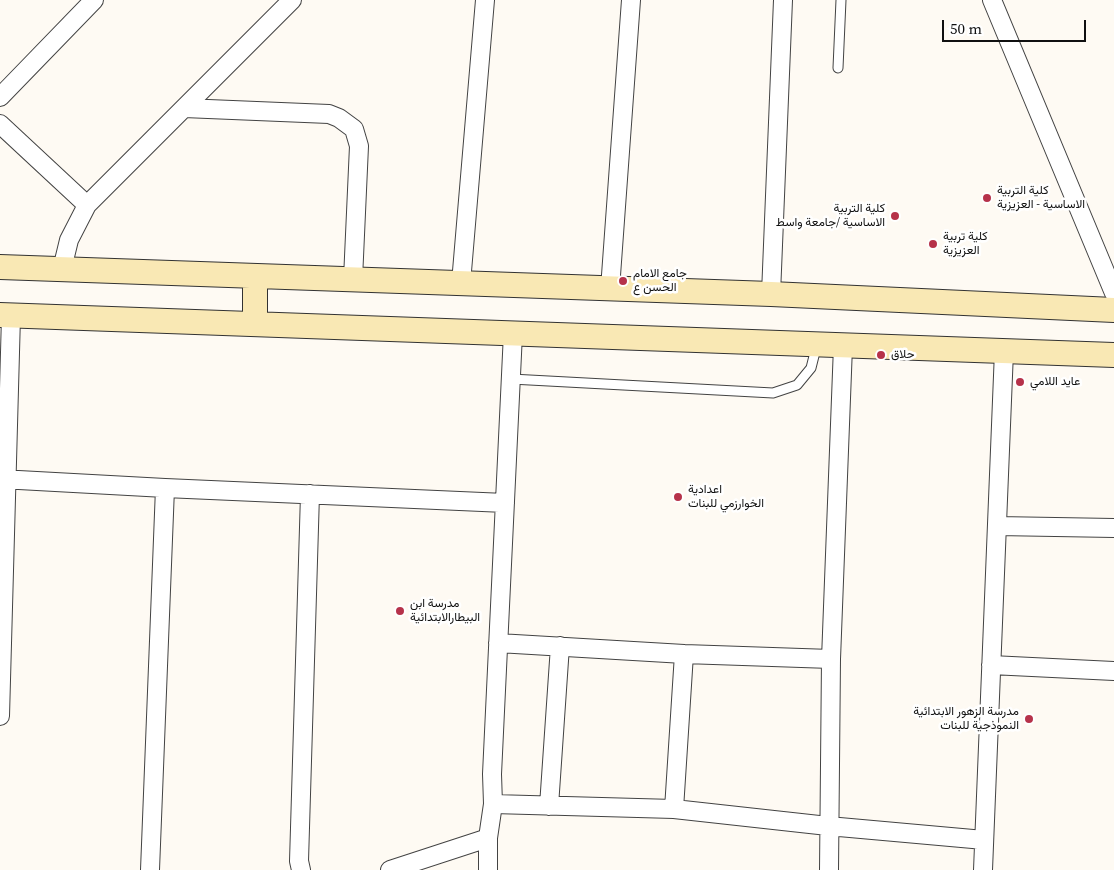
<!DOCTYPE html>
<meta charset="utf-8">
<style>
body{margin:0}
#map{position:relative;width:1114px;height:870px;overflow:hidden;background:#fefaf3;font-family:"Source Serif 4",serif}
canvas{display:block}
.scale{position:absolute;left:942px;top:20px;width:144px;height:22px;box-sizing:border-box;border:2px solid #101010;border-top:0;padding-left:6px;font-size:15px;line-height:18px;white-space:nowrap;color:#101010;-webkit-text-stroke:4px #fff;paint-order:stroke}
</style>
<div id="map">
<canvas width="1114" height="870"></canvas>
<div class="scale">50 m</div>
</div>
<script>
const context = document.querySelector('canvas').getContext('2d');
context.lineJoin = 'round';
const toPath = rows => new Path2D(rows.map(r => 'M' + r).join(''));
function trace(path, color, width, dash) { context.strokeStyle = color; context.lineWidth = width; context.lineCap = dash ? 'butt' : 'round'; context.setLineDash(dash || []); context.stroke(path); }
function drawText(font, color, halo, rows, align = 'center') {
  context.font = font + ' "Source Serif 4",Vazirmatn,serif'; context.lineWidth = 5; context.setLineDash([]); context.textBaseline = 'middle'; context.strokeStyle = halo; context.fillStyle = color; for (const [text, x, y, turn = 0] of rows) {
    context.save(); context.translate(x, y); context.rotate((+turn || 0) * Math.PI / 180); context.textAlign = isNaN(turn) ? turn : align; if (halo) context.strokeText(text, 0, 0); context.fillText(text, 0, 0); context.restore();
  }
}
const lane = toPath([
 [838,68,841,0],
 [511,379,773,393,797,385,811,368,817,344]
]);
const street = toPath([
 [992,0,1114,293],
 [0,97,94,0],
 [184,108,329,114,339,118,354,129,359,146,353,279],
 [0,124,87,205],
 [62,269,69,240,87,205,292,0],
 [461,283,485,0],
 [610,289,631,0],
 [771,294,783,0],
 [0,479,165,488,505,503],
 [997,526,1114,528],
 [498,643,684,654,831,659],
 [991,665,1114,671],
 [0,716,11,316],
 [493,804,674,809,828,826,984,840],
 [549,806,560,646],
 [674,809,684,654],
 [150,870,165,488],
 [301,870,299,861,310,494],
 [390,870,488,838],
 [488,870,488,838,493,804,492,774,513,333],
 [829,870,831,659,843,346],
 [983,870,1004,351]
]);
const secondary = toPath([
 [0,267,771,294,1114,310],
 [0,315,1114,355],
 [255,324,255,276]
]);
trace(lane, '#434343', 11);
trace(street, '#434343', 20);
trace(secondary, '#323232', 26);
trace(lane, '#fff', 9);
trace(street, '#fff', 18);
trace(secondary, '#f9e8b4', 24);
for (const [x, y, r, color] of [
 [987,198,5,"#b6324a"],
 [895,216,5,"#b6324a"],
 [933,244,5,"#b6324a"],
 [623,281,5,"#b6324a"],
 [881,355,5,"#b6324a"],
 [1020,382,5,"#b6324a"],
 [678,497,5,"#b6324a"],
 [400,611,5,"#b6324a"],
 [1029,719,5,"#b6324a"]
]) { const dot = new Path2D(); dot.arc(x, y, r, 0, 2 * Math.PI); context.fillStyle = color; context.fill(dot); trace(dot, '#fff', 2); }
drawText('12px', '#101010', '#fff', [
 ["كلية التربية",997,191],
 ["الاساسية - العزيزية",997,205],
 ["كلية التربية",885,209,"right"],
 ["الاساسية /جامعة واسط",885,223,"right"],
 ["كلية تربية",943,237],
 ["العزيزية",943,251],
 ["جامع الامام",633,274],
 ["الحسن ع",633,288],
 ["حلاق",891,355],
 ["عايد اللامي",1030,382],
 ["اعدادية",688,490],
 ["الخوارزمي للبنات",688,504],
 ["مدرسة ابن",410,604],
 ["البيطارالابتدائية",410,618],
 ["مدرسة الزهور الابتدائية",1019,712,"right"],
 ["النموذجية للبنات",1019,726,"right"]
], 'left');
</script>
